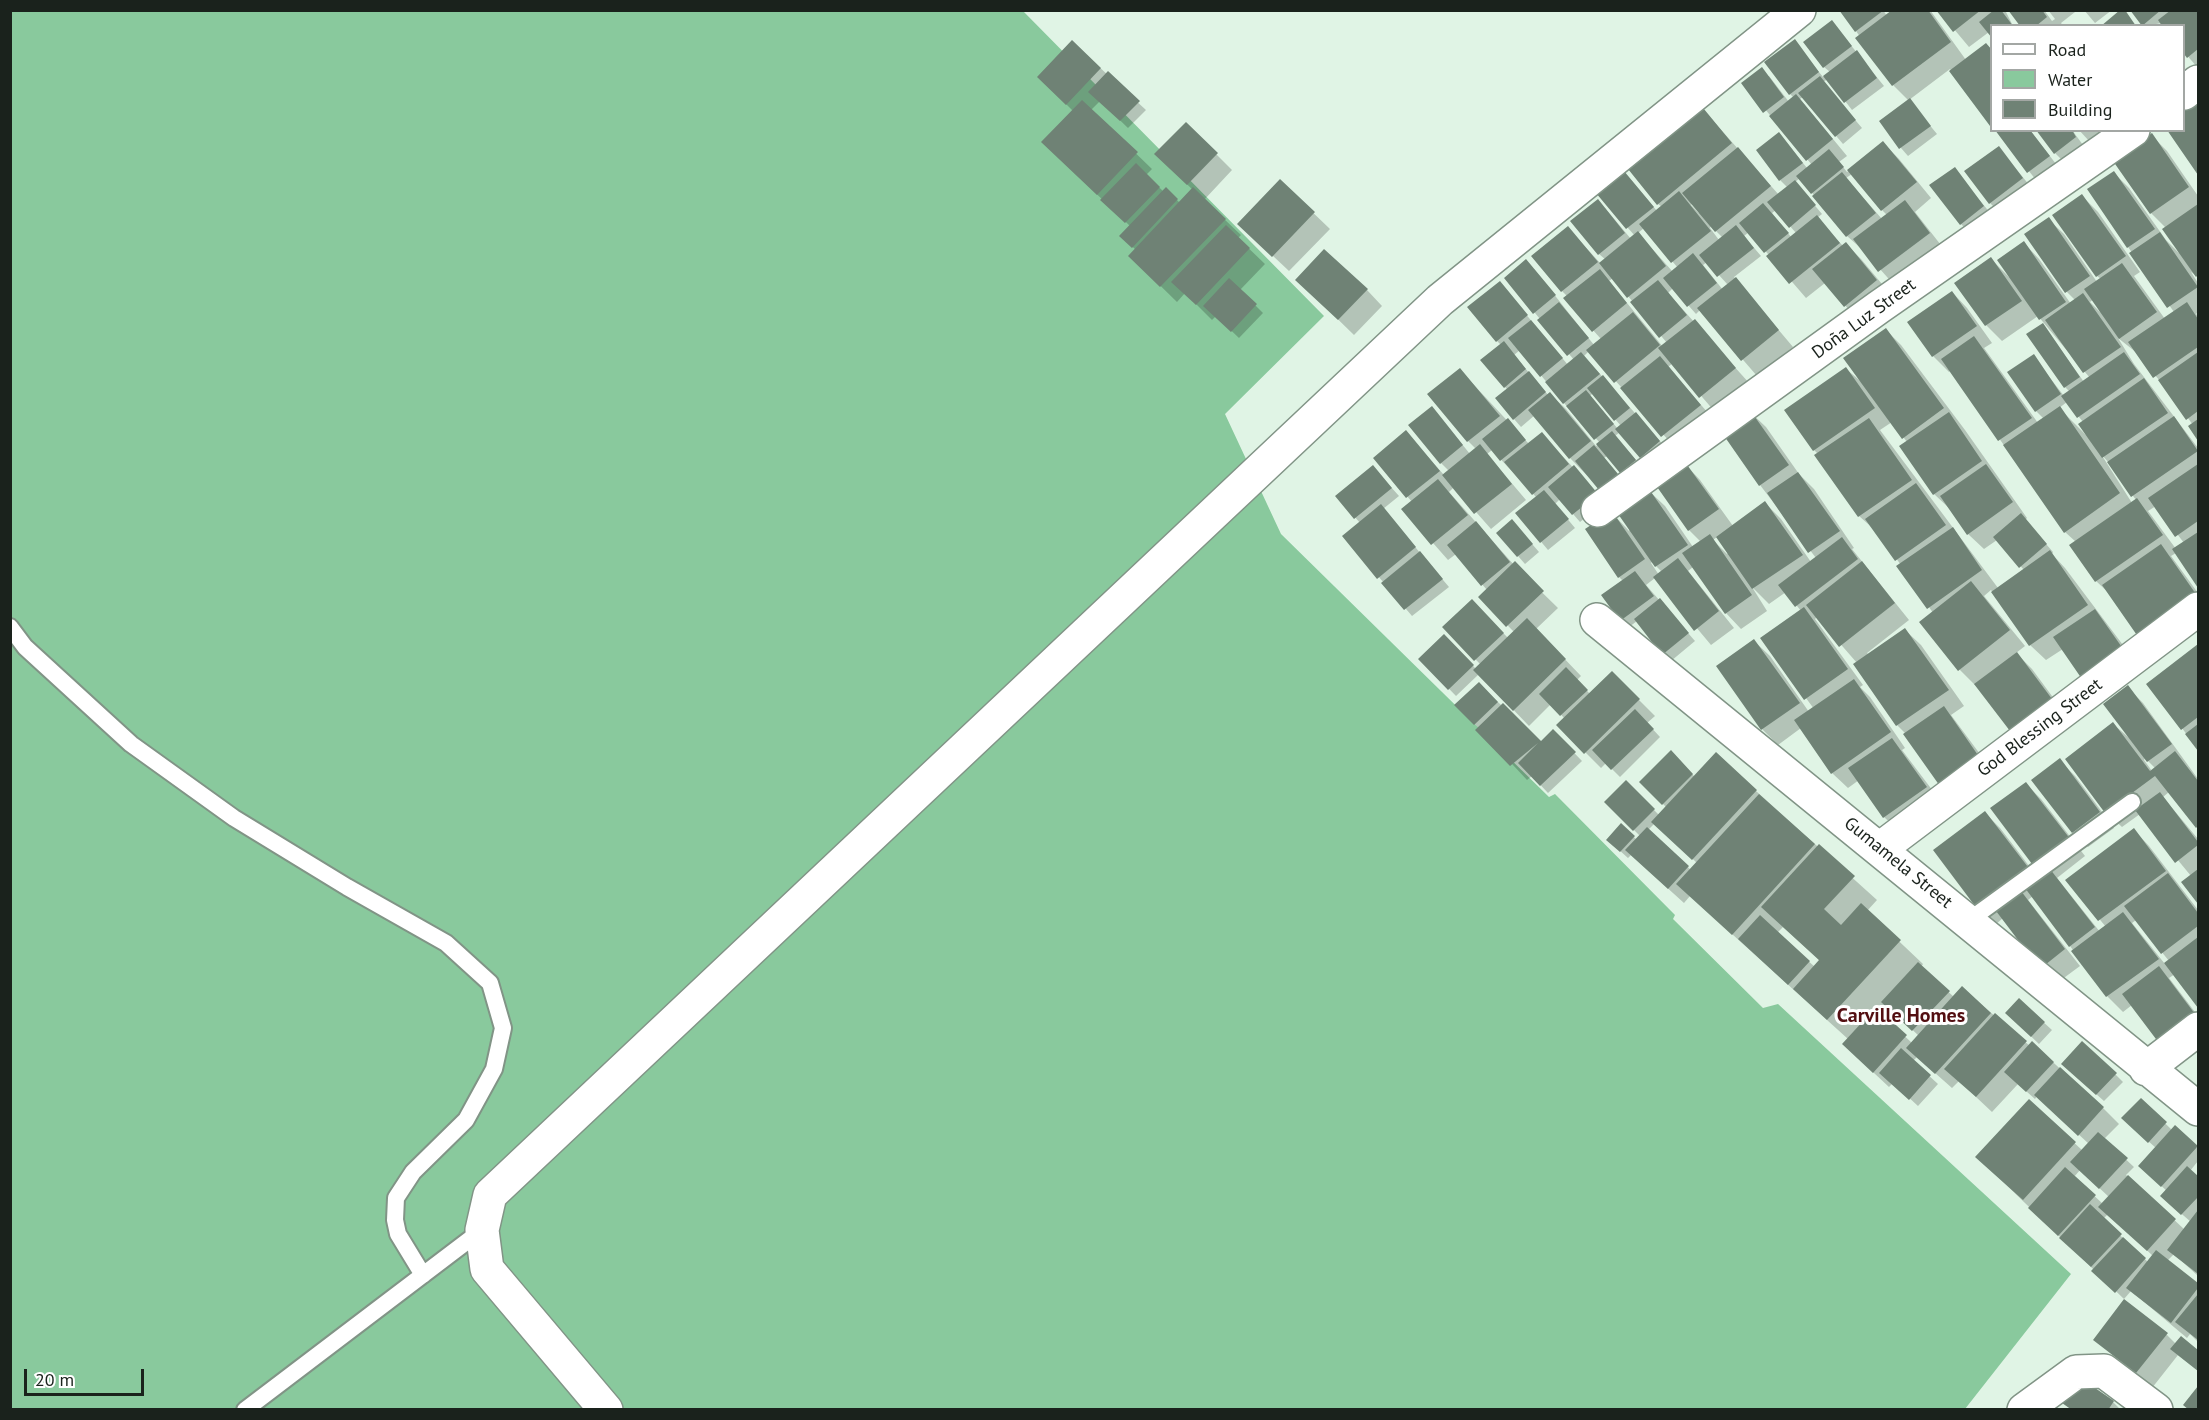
<!DOCTYPE html>
<meta charset="utf-8">
<style>
body{margin:0}
#map{position:relative;width:2209px;height:1420px;overflow:hidden;background:#e0f4e5;font-family:"PT Sans",sans-serif}
canvas{display:block}
.frame{position:absolute;inset:0;border:12px solid #1a221c;pointer-events:none}
.legend{position:absolute;left:1990px;top:24px;width:195px;height:108px;box-sizing:border-box;background:#fff;border:2px solid #a3a7a4;margin:0;padding:8px 10px;list-style:none;font-size:18px;color:#1a221c}
.legend li{display:flex;align-items:center;gap:12px;height:30px}
.legend b{width:30px;border:2px solid #a3a7a4}
.scale{position:absolute;left:24px;top:1369px;width:120px;height:27px;box-sizing:border-box;border:3px solid #1a221c;border-top:0;padding-left:8px;font-size:18px;line-height:21px;white-space:nowrap;color:#1a221c;-webkit-text-stroke:4px #fff;paint-order:stroke}
</style>
<div id="map">
<canvas width="2209" height="1420"></canvas>
<div class="frame"></div>
<ul class="legend">
<li><b style="height:8px;background:#fff"></b>Road</li>
<li><b style="height:16px;background:#89c99d"></b>Water</li>
<li><b style="height:16px;background:#6f8275"></b>Building</li>
</ul>
<div class="scale">20 m</div>
</div>
<script>
const context = document.querySelector('canvas').getContext('2d');
context.lineJoin = 'round';
function paint(path, color) { context.fillStyle = color; context.fill(path, 'evenodd'); }
const toPath = rows => new Path2D(rows.map(r => 'M' + r).join(''));
function trace(path, color, width, dash) { context.strokeStyle = color; context.lineWidth = width; context.lineCap = dash ? 'butt' : 'round'; context.setLineDash(dash || []); context.stroke(path); }
function drawText(font, color, halo, rows, align = 'center') {
  context.font = font + ' "PT Sans",sans-serif'; context.lineWidth = 6; context.setLineDash([]); context.textBaseline = 'middle'; context.strokeStyle = halo; context.fillStyle = color; for (const [text, x, y, turn = 0] of rows) {
    context.save(); context.translate(x, y); context.rotate((+turn || 0) * Math.PI / 180); context.textAlign = isNaN(turn) ? turn : align; if (halo) context.strokeText(text, 0, 0); context.fillText(text, 0, 0); context.restore();
  }
}
paint(toPath([
 [10,11,1023,11,1324,316,1225,414,1281,534,1549,797,1555,794,1675,915,1673,919,1763,1008,1778,1004,2071,1274,1965,1409,11,1409]
]), '#89c99d');
paint(toPath([
 [1883,10,1887,16,1895,10,1930,10,1966,60,1992,50,1992,125,1950,69,1909,100,1937,134,1908,156,1901,148,1881,122,1909,101,1893,85,1856,31],
 [1938,10,2005,10,2013,26,1992,26,1989,32,1969,47],
 [2010,10,2044,10,2052,21,2055,19,2048,10,2075,12,2061,23,2063,26,2022,26],
 [2084,10,2112,10,2095,23],
 [2132,10,2198,10,2198,68,2184,52,2184,26,2162,23,2144,26],
 [1832,22,1884,86,1852,110,1828,79,1823,82,1862,128,1843,144,1803,97,1800,99,1847,156,1839,162,1847,172,1883,143,1899,159,1931,198,1915,212,1944,249,1895,286,1864,251,1847,236,1800,178,1795,182,1822,214,1817,218,1843,246,1846,244,1861,259,1892,296,1860,322,1825,283,1806,298,1749,232,1744,236,1761,256,1734,277,1793,347,1757,376,1700,310,1696,314,1673,288,1668,293,1750,384,1715,412,1673,363,1668,367,1715,421,1678,451,1589,351,1584,356,1667,449,1648,465,1620,432,1615,436,1643,468,1628,479,1607,456,1604,458,1624,482,1607,496,1570,458,1535,415,1521,427,1514,419,1508,390,1505,387,1501,345,1497,341,1500,283,1568,365,1574,360,1506,278,1534,269,1594,345,1601,339,1565,299,1568,297,1562,291,1568,228,1601,264,1606,260,1599,254,1605,208,1631,239,1635,236,1598,194,1631,180,1657,211,1662,207,1658,204,1699,105,1779,195,1788,188,1780,180,1786,142,1807,168,1812,165,1743,83,1769,76,1789,102,1794,98,1790,94,1794,41,1823,77,1830,72,1824,67],
 [1852,174,1882,210,1887,215,1882,219,1846,178],
 [1693,203,1700,212,1699,213,1691,205],
 [1776,210,1796,233,1791,237,1772,213],
 [1711,226,1722,237,1719,240,1710,228],
 [1644,228,1678,268,1673,272,1638,233],
 [1707,262,1728,285,1723,290,1703,265],
 [1613,278,1667,343,1663,347,1609,281],
 [1520,350,1564,403,1600,443,1596,446,1566,409,1550,394,1548,395,1514,355],
 [1593,393,1621,426,1618,429,1590,396],
 [1072,42,1146,110,1128,128,1100,101,1091,110,1152,169,1146,175,1164,192,1166,189,1180,203,1193,190,1172,170,1186,124,1232,170,1204,200,1241,235,1238,238,1265,264,1240,290,1263,313,1239,338,1216,316,1212,320,1185,293,1177,302,1130,256,1136,250,1121,236,1130,226,1059,158,1073,111,1039,77],
 [2198,98,2198,172,2169,130,2184,130,2184,109],
 [2030,130,2056,164,2036,180,1997,131],
 [2072,130,2083,145,2062,160,2055,153],
 [2079,130,2131,130,2100,153],
 [2151,135,2167,151,2198,196,2198,277,2191,272,2198,283,2198,312,2196,314,2198,316,2198,438,2191,427,2193,425,2168,391,2137,353,2118,338,2134,364,2198,448,2198,585,2176,553,2171,556,2198,593,2198,627,2112,596,2096,581,2076,542,2065,532,1951,370,1949,372,1933,356,1952,292,1967,308,1992,343,1984,348,2038,423,2044,419,2036,411,2033,356,2064,396,2070,392,2065,387,2043,325,2084,382,2090,378,2038,316,2002,341,1986,325,1956,283,1991,259,2009,277,2024,243,2039,259,2071,304,2076,301,2067,292,2048,219,2064,234,2097,282,2101,279,2097,276,2082,196,2098,212,2140,272,2134,276,2165,319,2174,312,2128,247,2114,173,2129,188,2166,240,2179,253,2166,228,2151,213],
 [2094,299,2100,312,2090,302],
 [2067,402,2083,422,2086,435,2059,408],
 [2101,454,2109,463,2136,500,2132,503],
 [2156,506,2184,543,2176,549,2148,511],
 [1999,148,2030,186,1997,210,1990,203],
 [1954,169,1991,214,1968,231,1961,224],
 [1280,181,1330,229,1289,271,1255,239],
 [1367,290,1382,306,1354,335,1313,295],
 [1886,330,1901,345,1965,430,2027,518,2025,520,2053,552,2052,554,2065,568,2141,669,2063,649,2046,660,2030,645,1991,590,1984,596,2025,646,2016,653,2032,669,2066,715,1975,685,1960,670,1933,613,1901,565,1876,531,1859,516,1816,455,1818,454,1814,450,1846,369,1864,384],
 [1892,422,1907,442,1934,494,1950,509,1968,534,1984,549,1997,540,2024,570,1998,588,1880,430],
 [1460,370,1529,444,1542,434,1605,502,1580,522,1560,499,1555,504,1575,528,1548,550,1517,513,1536,497,1492,450,1487,454,1526,500,1491,529,1454,487,1449,492,1514,565,1558,608,1536,629,1581,676,1577,680,1590,694,1612,673,1655,716,1647,723,1660,737,1620,777,1606,763,1601,768,1558,725,1565,719,1551,704,1529,726,1479,674,1456,696,1420,659,1444,636,1476,669,1481,665,1444,627,1472,601,1508,638,1514,632,1480,597,1487,590,1456,554,1448,560,1403,509,1412,502,1375,458,1406,432,1444,475,1449,471,1441,463,1439,416,1470,454,1476,449,1468,441],
 [1750,412,1766,427,1799,474,1814,489,1854,548,1852,549,1909,620,1867,653,1869,655,1905,630,1921,645,1964,706,1951,715,1997,777,1906,734,1897,725,1857,663,1817,617,1815,619,1863,685,1860,687,1870,697,1905,748,1902,750,1942,803,1900,832,1884,817,1859,780,1848,788,1832,773,1801,728,1778,745,1762,729,1718,666,1754,641,1770,656,1809,712,1814,709,1762,638,1801,611,1786,592,1769,604,1752,587,1767,611,1741,629,1725,612,1693,567,1688,571,1734,628,1711,645,1655,578,1646,585,1695,641,1671,661,1637,621,1629,627,1621,620,1623,581,1619,577,1612,513,1629,531,1649,491,1665,506,1693,547,1701,542,1689,530,1685,464,1700,480,1733,526,1765,503,1781,519,1811,562,1816,558,1760,485],
 [1717,537,1728,553,1727,554,1713,540],
 [1652,562,1662,572,1659,575,1651,563],
 [1373,467,1399,496,1383,509,1449,587,1412,616,1344,536,1360,523,1337,496],
 [1519,529,1539,552,1525,564,1518,556],
 [2198,646,2198,749,2148,684],
 [1479,684,1541,743,1553,731,1582,761,1548,793,1532,776,1527,780,1457,705],
 [2127,687,2143,703,2198,779,2198,828,2169,792,2163,797,2198,839,2198,902,2183,882,2191,876,2140,814,2122,827,2106,812,2113,724,2134,742],
 [2145,758,2155,768,2152,771,2144,760],
 [1671,753,1695,777,1756,791,1877,900,1867,911,1923,964,1921,967,1954,997,1962,988,2030,1046,2032,1043,2103,1108,2119,1124,2104,1139,2134,1167,2126,1175,2185,1230,2191,1222,2169,1203,2167,1191,2147,1173,2156,1148,2131,1126,2141,1100,2172,1130,2175,1127,2198,1149,2198,1161,2190,1171,2198,1178,2198,1276,2174,1254,2167,1261,2198,1285,2198,1342,2190,1334,2187,1338,2131,1291,2124,1299,1993,1172,2029,1101,2083,1151,2089,1144,2037,1096,2035,1099,2018,1084,1992,1112,1959,1081,1952,1088,1917,1057,1913,1061,1938,1084,1918,1106,1893,1083,1889,1087,1859,1059,1848,1039,1690,896,1684,903,1631,855,1628,858,1608,840,1621,825,1637,840,1640,836,1606,802,1626,782,1659,815,1666,807,1641,782],
 [1655,823,1697,863,1691,870,1648,830],
 [1783,927,1820,961,1815,967,1777,933],
 [1886,1005,1919,1036,1912,1043,1879,1012],
 [2080,1170,2109,1197,2103,1204,2074,1177],
 [2108,1214,2153,1256,2148,1262,2103,1219],
 [2059,760,2075,776,2114,828,2088,847,2073,832],
 [2026,784,2041,799,2085,856,2057,878,2100,932,2106,927,2067,880,2134,830,2149,846,2198,910,2198,1005,2175,974,2169,978,2198,1016,2132,1005,2123,1012,2107,996,2033,896,2028,900,2080,966,2057,983,2003,918,1995,925,1979,909,1985,813,2000,828,2039,879],
 [2136,920,2169,961,2165,964,2132,923],
 [2019,1000,2052,1030,2039,1044,2015,1021],
 [2070,1071,2115,1074,2123,1082,2104,1101],
 [2167,1335,2176,1344,2181,1338,2198,1352,2198,1371,2178,1355,2152,1388,2095,1340],
 [2064,1402,2113,1402,2120,1409,2071,1410]
]), '#0003');
paint(toPath([
 [1839,10,1884,10,1855,32],
 [1892,10,1928,10,1951,42,1892,86,1855,38],
 [1936,10,1981,10,1953,32],
 [1994,10,2001,10,2013,26,1992,26,1992,38,1979,22],
 [2008,10,2042,10,2047,17,2036,26,2020,26],
 [2120,10,2125,10,2136,26,2101,26],
 [2130,10,2161,10,2142,26],
 [2171,10,2198,10,2198,49,2187,58,2184,54,2184,26,2162,26,2158,20],
 [1832,20,1852,46,1823,68,1803,42],
 [1795,39,1819,72,1789,95,1764,62],
 [1072,40,1101,68,1066,105,1037,77],
 [1986,43,1992,50,1990,126,1949,71],
 [1857,50,1877,78,1844,103,1823,76],
 [1762,67,1784,97,1763,113,1741,83],
 [1108,71,1140,101,1120,121,1088,92],
 [1820,76,1856,120,1835,137,1798,93],
 [1796,94,1833,139,1806,161,1769,116],
 [2198,96,2198,175,2167,130,2184,130,2184,107],
 [1910,98,1931,126,1899,149,1879,121],
 [1082,100,1138,152,1097,195,1041,142],
 [1699,103,1732,143,1657,205,1624,164],
 [1186,122,1218,153,1187,185,1154,154],
 [1995,130,2030,130,2050,156,2027,173],
 [2036,130,2072,130,2076,137,2054,154],
 [1779,132,1803,163,1779,181,1756,150],
 [2152,133,2189,187,2150,214,2113,161],
 [1883,141,1917,182,1881,211,1847,170],
 [1999,146,2023,178,1989,204,1964,171],
 [1738,147,1771,186,1715,232,1682,193],
 [1829,149,1844,167,1811,194,1796,176],
 [1136,163,1160,187,1125,223,1100,200],
 [1955,167,1984,206,1960,225,1929,185],
 [1624,171,1654,207,1626,229,1596,193],
 [2114,171,2155,229,2127,248,2087,189],
 [1842,172,1876,213,1846,237,1812,196],
 [1280,179,1315,212,1272,257,1237,224],
 [1795,180,1816,205,1789,228,1767,202],
 [1166,187,1178,199,1132,248,1119,236],
 [1193,187,1226,219,1160,287,1128,256],
 [1679,191,1711,231,1671,263,1639,224],
 [2082,194,2126,256,2096,277,2052,215],
 [1598,199,1625,233,1598,255,1570,221],
 [1905,200,1930,233,1878,272,1853,239],
 [1763,203,1789,233,1764,253,1739,223],
 [2198,204,2198,275,2196,277,2162,229],
 [1817,215,1840,243,1789,284,1766,256],
 [2049,217,2090,276,2065,293,2024,234],
 [1226,225,1250,248,1196,305,1171,282],
 [1736,225,1754,248,1717,277,1699,255],
 [1568,226,1598,262,1561,292,1531,256],
 [1638,231,1666,266,1627,298,1599,263],
 [2160,232,2198,287,2167,308,2129,253],
 [2024,241,2066,302,2039,320,1997,260],
 [1846,242,1877,280,1844,307,1812,269],
 [1324,249,1368,289,1338,320,1295,280],
 [1693,253,1717,283,1687,307,1663,278],
 [1991,257,2022,301,1985,326,1954,283],
 [1526,259,1556,295,1533,314,1504,278],
 [2122,263,2157,312,2119,339,2084,289],
 [1600,269,1627,303,1592,332,1563,298],
 [1736,277,1779,330,1741,361,1697,308],
 [1229,278,1257,304,1231,332,1203,306],
 [1658,280,1687,315,1659,338,1630,302],
 [1500,281,1528,315,1496,342,1467,307],
 [1952,291,1977,326,1932,357,1907,322],
 [2083,293,2121,347,2083,373,2045,320],
 [1559,302,1589,338,1567,356,1537,320],
 [2187,302,2198,319,2198,347,2153,378,2128,342],
 [1633,312,1660,345,1614,383,1586,350],
 [1695,319,1736,368,1699,398,1658,348],
 [1531,320,1563,358,1540,377,1508,338],
 [2043,323,2080,377,2064,388,2026,334],
 [1886,328,1944,408,1902,439,1843,358],
 [1974,336,2032,418,1998,441,1941,359],
 [1504,341,1526,369,1504,388,1480,360],
 [1581,352,1600,374,1563,404,1545,382],
 [2124,352,2140,374,2077,418,2061,396],
 [2198,352,2198,411,2186,420,2158,380],
 [2034,354,2061,394,2035,412,2007,372],
 [1660,356,1701,405,1661,437,1620,388],
 [1846,367,1875,408,1813,451,1784,410],
 [1460,368,1500,416,1467,442,1427,394],
 [1529,371,1546,392,1513,420,1495,398],
 [1603,375,1630,408,1614,421,1587,388],
 [2144,378,2168,413,2102,458,2078,424],
 [1586,390,1614,424,1594,440,1566,406],
 [1550,392,1591,441,1569,459,1528,410],
 [1432,406,1463,445,1440,464,1408,425],
 [2060,406,2120,493,2064,533,2003,445],
 [1750,410,1789,465,1759,486,1720,430],
 [1636,412,1660,441,1640,458,1615,429],
 [1949,412,1982,461,1933,495,1899,446],
 [2174,416,2198,451,2131,497,2107,462],
 [1508,418,1526,440,1500,461,1482,439],
 [1869,418,1912,480,1858,517,1814,455],
 [2198,419,2198,441,2188,426],
 [1406,430,1440,471,1406,498,1373,458],
 [1612,431,1636,460,1620,473,1596,444],
 [1542,432,1569,464,1532,495,1504,462],
 [1480,444,1512,484,1474,514,1442,475],
 [1594,445,1618,474,1599,490,1575,461],
 [1685,462,1719,509,1688,531,1655,484],
 [1986,464,2013,502,1967,535,1940,496],
 [2198,464,2198,521,2175,537,2148,498],
 [1373,465,1392,488,1354,519,1335,496],
 [1574,465,1598,494,1572,515,1548,487],
 [1798,472,1840,531,1808,553,1767,493],
 [1438,479,1468,515,1431,545,1401,509],
 [1916,483,1946,525,1895,561,1865,519],
 [1649,489,1688,545,1655,567,1616,511],
 [1544,490,1569,519,1540,543,1515,513],
 [2137,498,2163,535,2095,582,2069,545],
 [1765,501,1803,555,1752,589,1716,537],
 [1381,504,1416,547,1377,579,1342,536],
 [1612,511,1645,559,1618,578,1585,529],
 [2021,513,2047,544,2019,568,1993,537],
 [1512,519,1533,544,1517,557,1496,533],
 [1476,521,1510,562,1481,586,1447,545],
 [1953,527,1982,570,1927,609,1896,566],
 [2198,532,2198,588,2172,549],
 [1710,534,1752,595,1725,614,1682,553],
 [1842,537,1858,559,1795,607,1778,585],
 [2161,544,2198,597,2141,641,2102,585],
 [2050,550,2088,605,2029,646,1991,592],
 [1420,551,1443,579,1404,610,1381,583],
 [1678,558,1719,611,1694,631,1653,577],
 [1515,561,1544,591,1506,627,1478,597],
 [1862,561,1895,603,1839,647,1806,605],
 [1635,571,1654,596,1620,621,1601,595],
 [1971,581,2010,630,1958,671,1919,622],
 [1660,598,1689,633,1662,655,1634,619],
 [1472,599,1504,633,1474,661,1442,627],
 [1804,607,1848,669,1804,700,1760,638],
 [2095,609,2126,653,2084,682,2053,637],
 [1527,618,1566,659,1513,711,1473,670],
 [1905,628,1949,690,1896,726,1853,664],
 [1444,634,1474,665,1448,690,1418,659],
 [1754,639,1800,703,1761,730,1716,666],
 [2198,644,2198,717,2181,730,2146,684],
 [2017,652,2052,699,2010,731,1974,684],
 [1566,667,1588,690,1560,716,1539,694],
 [1612,671,1640,699,1584,754,1556,725],
 [1854,679,1891,732,1831,774,1794,720],
 [1479,682,1498,702,1474,725,1454,705],
 [2128,685,2172,744,2147,762,2103,704],
 [1503,703,1541,741,1553,729,1576,752,1540,786,1518,763,1538,743,1510,766,1475,730],
 [1944,706,1982,761,1942,789,1903,734],
 [1635,709,1654,729,1611,770,1592,750],
 [2113,722,2150,771,2175,751,2198,781,2198,826,2196,828,2155,776,2105,813,2065,759],
 [2198,724,2198,751,2185,734],
 [1892,738,1927,787,1883,818,1848,768],
 [1671,750,1693,774,1662,805,1639,782],
 [1716,752,1757,790,1692,860,1651,822],
 [2060,758,2100,812,2072,833,2031,780],
 [1626,780,1655,809,1633,831,1604,802],
 [2026,782,2071,840,2035,868,1990,808],
 [2160,792,2198,842,2198,845,2175,863,2135,810],
 [1759,794,1815,844,1732,935,1676,884],
 [1985,811,2031,871,1978,910,1933,850],
 [1621,823,1635,836,1620,852,1606,840],
 [1647,827,1689,866,1668,889,1625,850],
 [2134,828,2166,871,2098,921,2065,880],
 [1819,844,1855,876,1824,909,1841,925,1861,903,1901,940,1827,1020,1793,989,1819,960,1761,907],
 [2050,869,2095,927,2069,947,2025,888],
 [2198,869,2198,904,2181,882],
 [2168,873,2198,913,2198,926,2161,954,2124,906],
 [2018,887,2065,949,2040,969,1993,907],
 [2123,912,2159,959,2106,997,2071,951],
 [1760,915,1810,961,1788,985,1738,939],
 [2198,937,2198,1008,2164,963],
 [1918,962,1950,991,1912,1031,1881,1002],
 [2159,966,2198,1018,2162,1047,2122,994],
 [1962,986,1991,1013,1935,1074,1906,1048],
 [2019,998,2045,1022,2031,1037,2005,1013],
 [1876,1007,1907,1035,1873,1073,1842,1044],
 [1995,1013,2027,1041,1976,1097,1944,1069],
 [2032,1041,2054,1062,2026,1092,2004,1072],
 [2082,1041,2117,1073,2096,1095,2061,1064],
 [1901,1048,1931,1075,1909,1100,1879,1073],
 [2060,1067,2104,1107,2078,1136,2034,1095],
 [2141,1098,2167,1122,2148,1143,2121,1118],
 [2029,1099,2076,1142,2023,1200,1975,1157],
 [2175,1125,2198,1146,2161,1187,2138,1166],
 [2098,1132,2128,1158,2099,1189,2070,1162],
 [2187,1166,2198,1176,2198,1197,2181,1215,2160,1196],
 [2065,1167,2096,1195,2058,1236,2028,1208],
 [2128,1175,2176,1219,2147,1251,2098,1207],
 [2090,1204,2122,1234,2091,1267,2059,1238],
 [2198,1210,2198,1274,2167,1250],
 [2123,1237,2146,1258,2115,1293,2091,1271],
 [2156,1250,2198,1283,2198,1288,2171,1323,2126,1288],
 [2198,1294,2198,1340,2175,1322],
 [2124,1299,2168,1333,2136,1373,2093,1340],
 [2181,1336,2198,1350,2198,1371,2170,1349],
 [2079,1377,2114,1401,2108,1410,2072,1410,2062,1403],
 [2198,1386,2198,1410,2189,1410,2183,1405]
]), '#6f8275');
const lane = toPath([
 [10,627,25,647,131,744,234,818,347,887,446,943,490,983,503,1028,494,1069,466,1120,413,1172,396,1198,395,1220,398,1234,423,1275],
 [1968,921,2132,802],
 [245,1410,482,1230]
]);
const street = toPath([
 [2184,93,2198,82],
 [1598,510,1879,307,2133,130],
 [1597,620,2198,1109],
 [1881,848,2198,609],
 [2146,1069,2198,1029],
 [606,1410,487,1269,482,1230,490,1195,1440,300,1799,10],
 [2024,1410,2076,1372,2104,1371,2156,1410]
]);
trace(lane, '#819486', 20);
trace(street, '#819486', 36);
trace(lane, '#fff', 16);
trace(street, '#fff', 33);
drawText('18px', '#1a221c', '#fff', [
 ["Doña Luz Street",1864,319,-36],
 ["God Blessing Street",2040,728,-37],
 ["Gumamela Street",1898,863,39]
]);
drawText('bold 20px', '#530e11', '#fff', [
 ["Carville Homes",1901,1016]
]);
</script>
